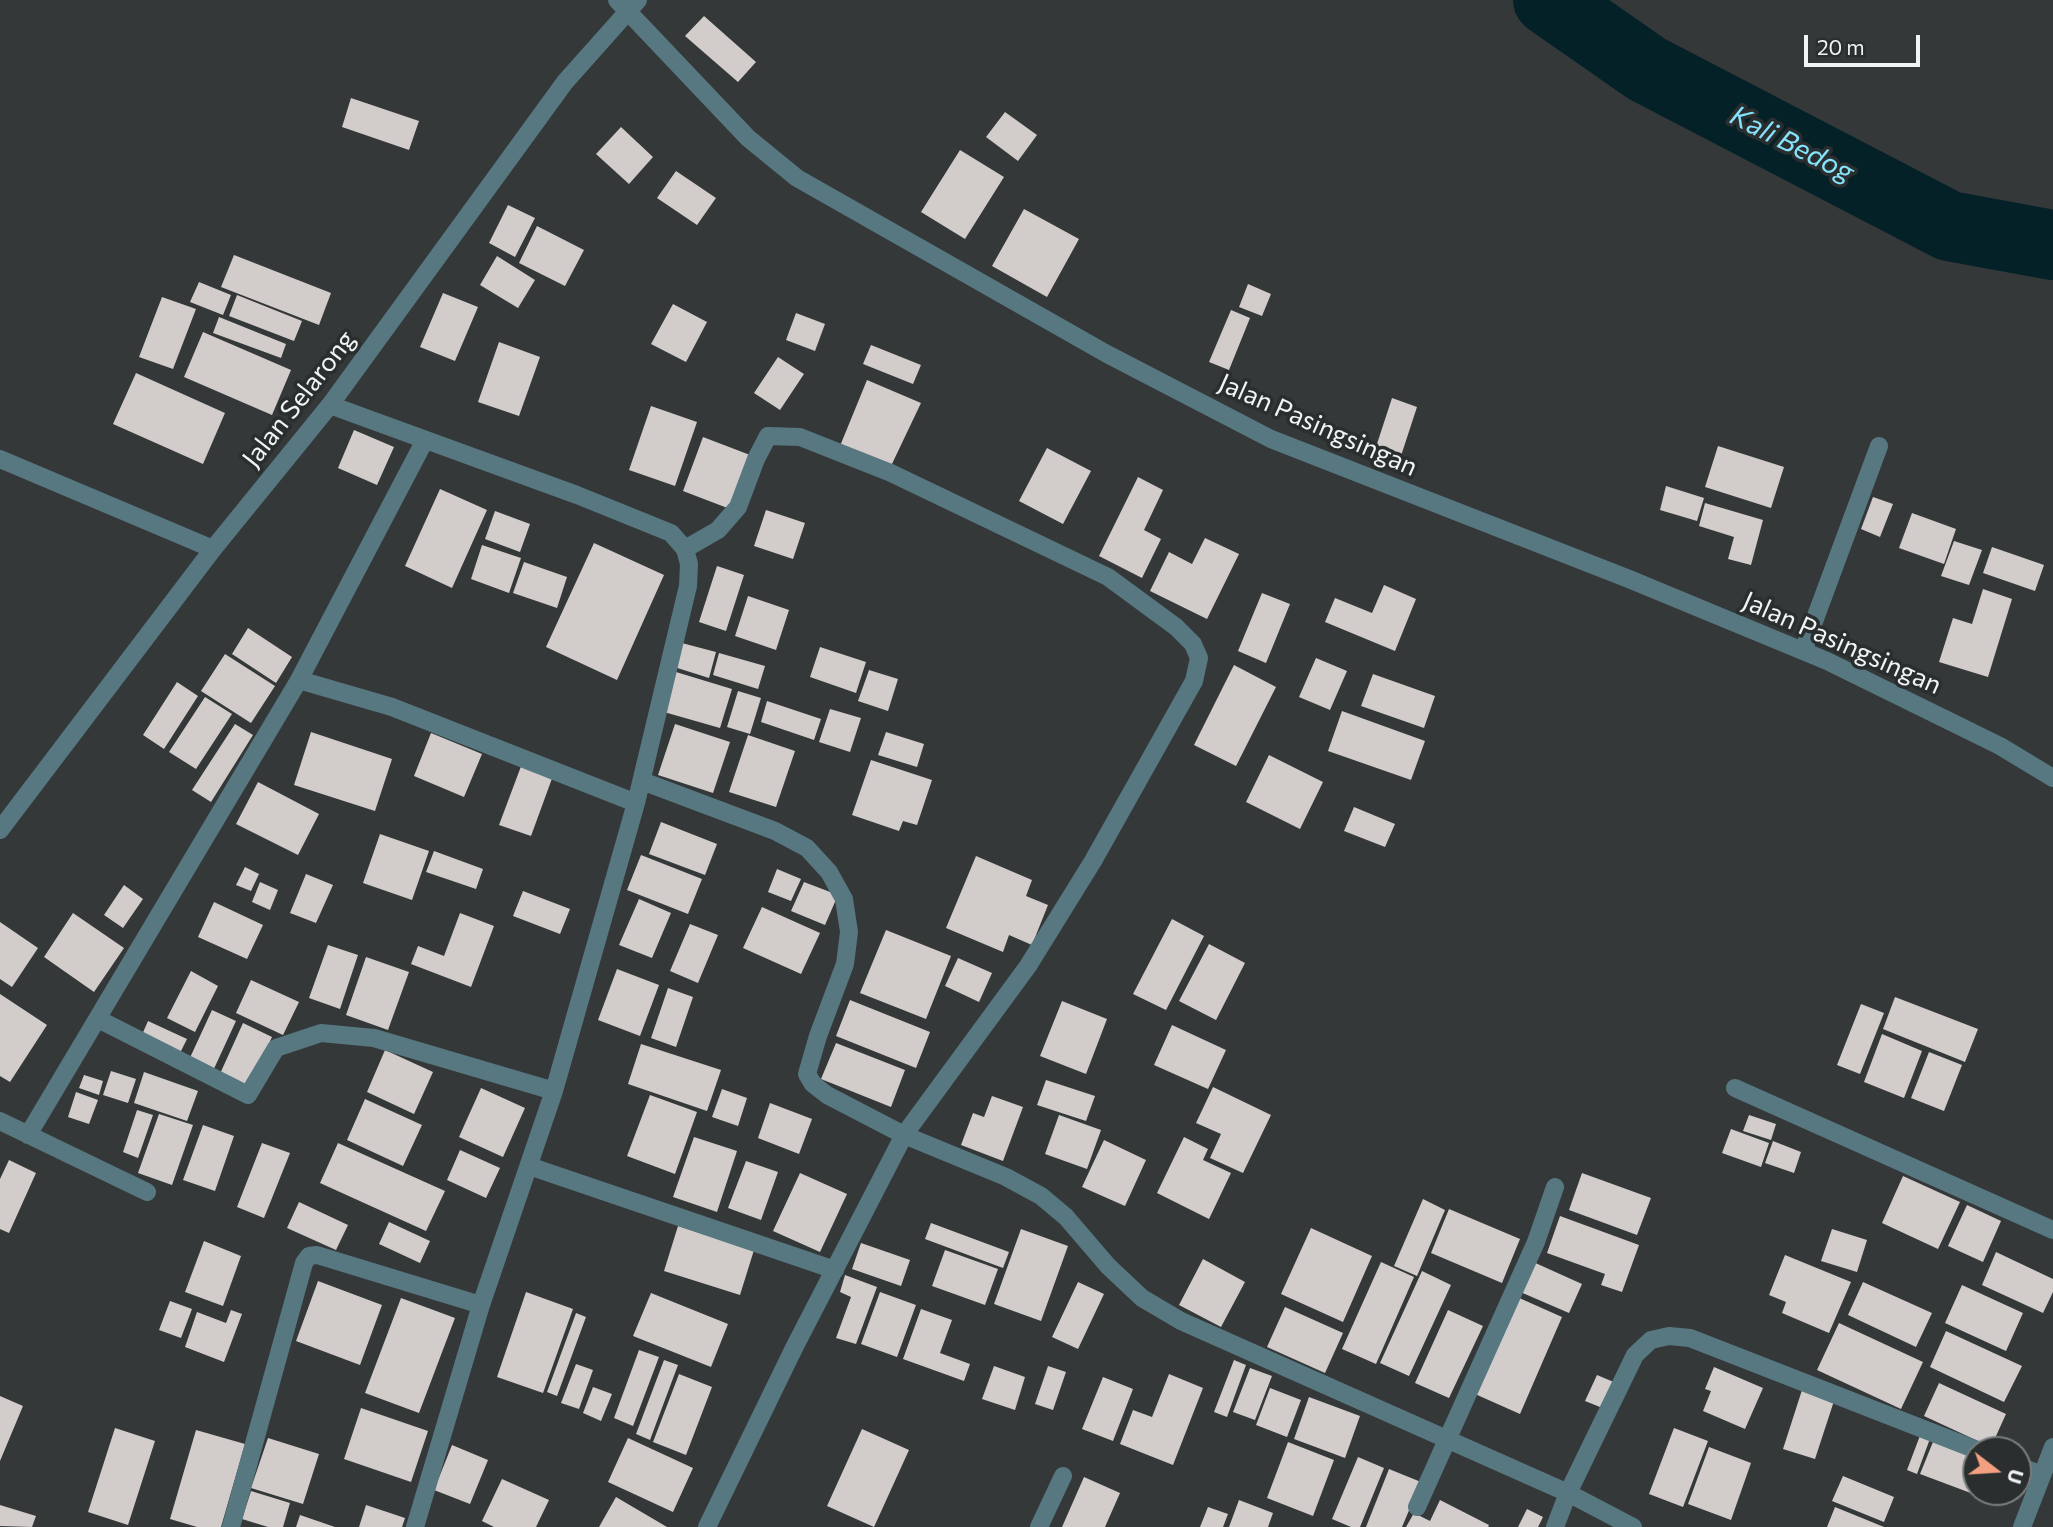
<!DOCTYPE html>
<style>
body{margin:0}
#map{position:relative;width:2053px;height:1527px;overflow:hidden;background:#343839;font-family:Commissioner,sans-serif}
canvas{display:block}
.north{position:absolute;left:1962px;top:1436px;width:70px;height:70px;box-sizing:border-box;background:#2a2e2f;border:2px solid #7a7d7e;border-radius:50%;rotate:107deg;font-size:19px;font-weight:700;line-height:28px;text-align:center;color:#f1f4f5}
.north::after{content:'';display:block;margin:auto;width:24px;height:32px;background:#f3a081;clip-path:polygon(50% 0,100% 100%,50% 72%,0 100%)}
.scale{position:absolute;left:1804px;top:35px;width:116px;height:32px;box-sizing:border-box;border:4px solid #f1f4f5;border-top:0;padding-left:9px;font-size:21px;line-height:24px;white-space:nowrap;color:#f1f4f5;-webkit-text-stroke:5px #2a2e2f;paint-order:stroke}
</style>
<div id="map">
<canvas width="2053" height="1527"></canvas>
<div class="north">U</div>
<div class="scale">20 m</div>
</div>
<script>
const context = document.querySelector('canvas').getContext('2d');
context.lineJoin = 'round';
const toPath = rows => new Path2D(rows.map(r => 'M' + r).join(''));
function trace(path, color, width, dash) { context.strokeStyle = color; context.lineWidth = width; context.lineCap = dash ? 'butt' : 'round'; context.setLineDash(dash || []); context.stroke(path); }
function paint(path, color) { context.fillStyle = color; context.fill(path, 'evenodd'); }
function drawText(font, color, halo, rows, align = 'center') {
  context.font = font + ' Commissioner,sans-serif'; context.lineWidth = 7; context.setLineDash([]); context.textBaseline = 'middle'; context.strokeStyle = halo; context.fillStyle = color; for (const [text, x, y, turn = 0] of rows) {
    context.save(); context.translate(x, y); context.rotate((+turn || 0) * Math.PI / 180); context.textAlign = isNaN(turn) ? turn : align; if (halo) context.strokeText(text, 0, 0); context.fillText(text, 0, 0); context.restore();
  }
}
trace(toPath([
 [1548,0,1647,69,1949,226,2053,245]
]), '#052128', 70);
paint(toPath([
 [704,16,756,62,738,82,685,36],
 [351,98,419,121,409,150,342,127],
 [1005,112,1037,135,1018,161,986,137],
 [621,127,653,157,629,184,596,154],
 [960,150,1004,177,965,239,921,212],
 [676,171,716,198,697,225,657,198],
 [508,205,535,218,515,257,489,243],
 [1024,209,1079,239,1047,297,992,266],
 [537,226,584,250,565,286,519,263],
 [234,255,331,293,319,325,221,287],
 [497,256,535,280,518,308,480,285],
 [199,282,231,295,223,315,190,302],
 [1248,284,1271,294,1262,316,1239,307],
 [443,293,478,307,455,361,420,347],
 [237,295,302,321,294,341,229,316],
 [162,297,196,309,173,369,139,357],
 [673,304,707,322,686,362,651,344],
 [1231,310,1250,318,1229,370,1209,362],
 [796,313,825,324,815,351,786,340],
 [219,317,286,344,281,358,213,333],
 [203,332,291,370,272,415,184,377],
 [499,342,540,357,519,416,478,402],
 [871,345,921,365,913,384,863,364],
 [778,357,804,374,780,410,754,393],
 [136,373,225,413,203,464,113,424],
 [867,380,921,403,891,466,840,446],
 [1392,398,1417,407,1399,462,1374,453],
 [651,406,697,422,675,486,629,470],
 [354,430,394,447,377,485,338,468],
 [703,437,750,455,730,509,683,491],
 [1718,446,1784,467,1771,508,1705,487],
 [1047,448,1091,471,1063,524,1019,501],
 [1138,477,1163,490,1144,530,1161,539,1142,578,1099,556],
 [1666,486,1704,498,1697,521,1660,510],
 [440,489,487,510,452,588,405,566],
 [1873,497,1893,504,1880,537,1861,529],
 [1705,503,1763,520,1751,565,1728,559,1734,537,1699,526],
 [766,510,805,523,793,559,754,546],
 [495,511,530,524,520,552,485,539],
 [1912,513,1956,529,1944,564,1899,548],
 [1205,538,1239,554,1207,619,1150,591,1169,552,1192,564],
 [1954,541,1982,550,1969,585,1941,576],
 [594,543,664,575,617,680,546,647],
 [482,545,521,558,509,593,471,579],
 [1992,547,2044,565,2035,591,1983,573],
 [524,562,567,577,557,608,513,593],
 [717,566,744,575,726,631,699,622],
 [1384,585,1416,599,1395,651,1325,622,1335,598,1372,613],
 [1983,589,2012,599,1988,677,1939,662,1953,618,1972,624],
 [1262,593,1290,604,1266,663,1238,651],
 [748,596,789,610,776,650,735,636],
 [248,628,292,657,276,683,232,654],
 [678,642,716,652,709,678,671,666],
 [820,647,866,662,856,693,810,677],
 [719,653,765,666,758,689,713,675],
 [225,654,275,686,251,723,201,691],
 [1316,658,1347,671,1330,710,1299,697],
 [1234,665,1276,687,1236,766,1194,745],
 [869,670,898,679,888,711,858,701],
 [676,672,732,689,720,728,664,712],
 [1373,674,1435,696,1424,728,1361,706],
 [177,682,198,696,164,749,143,735],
 [738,691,761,698,750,734,727,727],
 [205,697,232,714,196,769,169,752],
 [767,701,821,719,814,740,761,722],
 [830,709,861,718,850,752,819,742],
 [1342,711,1425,741,1411,780,1328,751],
 [235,724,253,735,211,802,192,790],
 [675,724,730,742,713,793,658,775],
 [311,732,392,759,375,811,294,785],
 [886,732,924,744,917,767,878,755],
 [431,733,482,754,464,797,414,776],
 [748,735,795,751,776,807,729,792],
 [1269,755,1323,782,1300,829,1246,802],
 [871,760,932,780,917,825,903,821,899,831,852,815],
 [523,761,554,773,531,836,499,825],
 [258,782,319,814,298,855,236,824],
 [1354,807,1395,824,1385,847,1344,831],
 [661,822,717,844,705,875,649,854],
 [380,834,429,851,412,900,363,883],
 [434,851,483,869,476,889,426,872],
 [641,855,702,879,688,914,627,890],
 [976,856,1032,880,1026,896,1048,905,1032,945,1009,935,1003,952,946,928],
 [245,867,259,874,251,891,236,885],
 [777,869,801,879,791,901,768,892],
 [306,874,333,885,316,923,290,913],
 [260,882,278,890,270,910,252,902],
 [804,882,838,895,825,925,791,911],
 [124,885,143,899,123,928,104,915],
 [523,891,570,909,560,934,513,916],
 [639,899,671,913,652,958,619,945],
 [214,902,263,925,247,959,198,937],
 [762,907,820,933,801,974,743,948],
 [73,913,124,948,94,992,44,957],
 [460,913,494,926,471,987,411,964,418,946,444,956],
 [1172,919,1204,936,1166,1010,1133,994],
 [0,922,38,948,12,987,0,979],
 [690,924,718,935,698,983,670,971],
 [886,930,951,956,926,1019,860,993],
 [1209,944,1245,963,1216,1020,1179,1001],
 [328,945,358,955,340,1009,309,998],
 [366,957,409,972,388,1030,346,1015],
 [958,958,992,973,979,1002,945,986],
 [617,969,659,985,640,1036,598,1020],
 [191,971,218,986,195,1032,167,1018],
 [251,980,299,1002,283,1035,236,1013],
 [668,988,693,997,676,1047,651,1038],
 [0,994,47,1025,10,1082,0,1076],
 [1895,997,1978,1029,1965,1062,1883,1029],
 [850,1000,930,1032,916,1068,836,1036],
 [1062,1001,1107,1019,1086,1074,1040,1056],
 [1861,1004,1884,1013,1860,1074,1837,1065],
 [212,1010,236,1021,212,1073,188,1062],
 [148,1021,187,1039,179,1055,141,1037],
 [243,1023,272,1037,248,1089,219,1076],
 [1172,1025,1226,1050,1208,1089,1154,1065],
 [1882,1034,1922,1051,1904,1098,1864,1082],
 [836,1043,905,1070,891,1107,821,1079],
 [641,1044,721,1070,707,1111,628,1084],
 [385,1050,433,1072,414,1114,367,1092],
 [1929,1052,1962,1065,1944,1111,1911,1098],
 [111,1071,136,1079,128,1103,103,1095],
 [144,1072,198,1091,187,1121,134,1103],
 [84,1075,103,1081,99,1095,79,1088],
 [1046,1080,1095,1096,1086,1121,1037,1105],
 [1213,1087,1271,1115,1243,1173,1210,1158,1221,1134,1196,1123],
 [481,1088,525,1108,503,1157,459,1137],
 [722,1089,747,1098,738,1126,712,1117],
 [76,1092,98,1100,89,1124,68,1117],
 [650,1095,697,1112,675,1174,627,1156],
 [992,1096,1023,1107,1003,1161,961,1145,973,1113,984,1117],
 [365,1099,422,1125,403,1166,347,1140],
 [770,1103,812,1119,799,1154,758,1138],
 [137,1110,153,1115,138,1158,123,1152],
 [159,1114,193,1125,172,1185,138,1173],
 [1059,1115,1101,1130,1087,1169,1045,1154],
 [1749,1115,1776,1124,1771,1140,1743,1131],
 [203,1125,234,1136,215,1191,183,1180],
 [1731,1129,1769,1143,1761,1167,1722,1153],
 [694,1137,737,1151,717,1212,673,1197],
 [1184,1137,1208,1149,1203,1160,1231,1173,1209,1219,1157,1193],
 [1104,1140,1146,1160,1125,1206,1082,1187],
 [1773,1141,1801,1152,1794,1173,1765,1163],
 [262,1143,290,1153,264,1218,237,1207],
 [338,1143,445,1191,426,1231,320,1183],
 [460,1150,500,1168,486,1198,447,1180],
 [9,1160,36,1173,9,1233,0,1229,0,1179],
 [746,1161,778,1172,761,1220,728,1208],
 [800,1173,847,1194,820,1252,773,1231],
 [1582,1173,1651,1198,1637,1235,1569,1210],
 [1903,1176,1960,1202,1938,1249,1882,1223],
 [1423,1199,1445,1210,1417,1276,1394,1266],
 [299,1202,348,1225,336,1250,287,1228],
 [1967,1205,2001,1221,1983,1262,1948,1246],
 [1449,1209,1520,1239,1502,1283,1431,1253],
 [1560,1216,1639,1245,1622,1292,1601,1285,1605,1274,1547,1253],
 [389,1222,430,1241,420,1263,379,1244],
 [931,1223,1009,1252,1003,1268,925,1239],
 [678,1226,754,1250,740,1295,664,1271],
 [1311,1228,1372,1256,1343,1322,1281,1294],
 [1021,1229,1068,1246,1041,1321,994,1304],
 [1832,1229,1867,1240,1857,1272,1821,1261],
 [204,1241,241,1256,223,1306,185,1292],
 [861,1243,910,1260,901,1286,852,1269],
 [945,1250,998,1269,985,1305,932,1286],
 [1996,1252,2053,1279,2053,1292,2043,1313,1982,1285],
 [1785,1255,1851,1282,1829,1333,1782,1313,1786,1302,1769,1295],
 [1203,1259,1245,1282,1221,1327,1179,1305],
 [1531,1261,1582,1284,1569,1313,1518,1291],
 [1381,1262,1414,1277,1376,1364,1342,1349],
 [1422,1271,1451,1285,1409,1376,1380,1363],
 [845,1275,877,1287,856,1344,836,1338,851,1297,840,1292],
 [318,1281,382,1305,360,1365,296,1341],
 [1078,1282,1104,1294,1078,1349,1052,1337],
 [1863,1282,1932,1313,1916,1347,1848,1315],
 [1962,1285,2023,1313,2006,1351,1945,1323],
 [526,1292,573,1309,543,1393,497,1377],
 [880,1292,916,1305,897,1357,861,1344],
 [651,1293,728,1324,711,1367,633,1336],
 [1517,1297,1562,1317,1520,1414,1475,1394],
 [401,1298,455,1318,419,1413,365,1393],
 [170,1301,192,1309,181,1338,159,1330],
 [1285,1307,1343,1333,1325,1373,1267,1347],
 [921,1309,952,1320,940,1353,970,1364,964,1381,903,1359],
 [231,1310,242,1314,224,1362,185,1347,197,1312,226,1323],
 [1448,1310,1483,1326,1449,1398,1415,1383],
 [576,1313,586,1317,557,1396,547,1392],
 [1839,1323,1923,1362,1901,1409,1817,1370],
 [1946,1331,2022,1366,2004,1402,1930,1367],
 [639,1350,659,1357,633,1426,614,1418],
 [664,1360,678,1365,650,1440,636,1434],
 [1234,1360,1246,1365,1227,1417,1214,1412],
 [576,1364,593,1370,579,1409,561,1403],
 [994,1366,1025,1377,1015,1410,982,1399],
 [1048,1366,1066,1372,1053,1410,1035,1404],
 [1714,1367,1763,1388,1745,1429,1703,1411,1711,1391,1705,1389],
 [1250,1368,1272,1376,1255,1420,1233,1412],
 [679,1374,712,1387,686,1455,653,1442],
 [1169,1374,1203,1388,1173,1465,1120,1444,1133,1410,1152,1417],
 [1597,1375,1616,1383,1605,1409,1585,1401],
 [1103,1377,1133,1389,1113,1441,1082,1429],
 [1939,1383,2006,1414,1991,1447,1924,1416],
 [593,1387,612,1394,601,1421,583,1413],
 [1270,1388,1301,1400,1287,1437,1256,1425],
 [1802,1390,1834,1401,1815,1459,1783,1449],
 [0,1396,23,1406,0,1461],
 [1309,1397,1360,1416,1345,1458,1294,1439],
 [361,1408,428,1431,411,1482,344,1459],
 [115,1428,155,1441,128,1525,88,1512],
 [1674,1428,1708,1441,1683,1507,1649,1494],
 [862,1429,909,1450,874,1527,827,1506],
 [196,1430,245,1444,221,1527,197,1527,170,1519],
 [1921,1433,1931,1436,1917,1474,1907,1470],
 [1935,1437,1976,1453,1976,1495,1920,1474],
 [268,1438,319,1454,303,1504,251,1488],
 [628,1438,693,1468,673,1512,608,1482],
 [1288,1442,1334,1460,1313,1516,1267,1498],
 [452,1445,488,1460,470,1504,434,1490],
 [1709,1447,1751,1463,1731,1520,1688,1504],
 [1358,1457,1384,1468,1360,1527,1351,1527,1332,1519],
 [1389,1469,1421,1482,1402,1527,1366,1527],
 [1843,1476,1894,1497,1884,1522,1832,1501],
 [1084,1477,1120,1493,1105,1527,1062,1527],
 [502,1479,549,1500,536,1527,494,1527,482,1521],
 [251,1491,290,1503,283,1527,268,1527,242,1519],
 [616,1497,667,1527,599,1527],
 [1239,1500,1273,1513,1268,1527,1229,1527],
 [1440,1500,1489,1525,1488,1527,1406,1527,1414,1513,1430,1521],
 [0,1505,36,1516,32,1527,0,1526],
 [366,1505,405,1518,402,1527,359,1527],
 [1208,1507,1228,1514,1223,1527,1200,1527],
 [1835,1507,1884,1527,1827,1527],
 [1527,1509,1543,1517,1538,1527,1518,1527],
 [300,1515,335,1527,296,1527]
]), '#d2cdcb');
trace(toPath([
 [0,459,213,549],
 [1417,1507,1447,1440]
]), '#577881', 18);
trace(toPath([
 [617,0,748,138,797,178,1107,354,1271,439,1629,579,1827,661,2000,746,2053,778],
 [330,405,577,495,671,533,685,549,689,564,688,586,636,803,554,1091,481,1305,415,1527],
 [685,549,718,530,738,507,756,459,768,436,800,437,891,473,1108,577,1176,627,1193,644,1199,658,1194,681,1093,861,1028,966,904,1135,794,1348,707,1527],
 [1803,651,1879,446],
 [299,680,392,707,636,803],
 [642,781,775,831,807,848,829,872,844,899,849,932,845,964,818,1036,807,1074,813,1084,827,1095,904,1135,1006,1177,1041,1196,1066,1217,1108,1266,1142,1298,1181,1321,1568,1493,1633,1527],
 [0,830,213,549,330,405,565,82,638,0],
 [98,1019,248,1095,276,1048,321,1033,374,1038,554,1091],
 [1735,1088,2053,1230],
 [0,1121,147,1192],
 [28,1135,299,680,425,440],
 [529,1166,835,1270],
 [1447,1440,1536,1242,1555,1187],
 [2018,1466,2042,1475],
 [231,1527,304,1263,309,1256,317,1255,481,1305],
 [1039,1527,1063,1476],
 [1555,1527,1568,1493,1635,1355,1651,1340,1669,1336,1690,1338,1977,1450],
 [2022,1527,2053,1447]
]), '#577881', 18);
drawText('26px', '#f1f4f5', '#2a2e2f', [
 ["Jalan Selarong",299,399,-52],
 ["Jalan Pasingsingan",1318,425,24],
 ["Jalan Pasingsingan",1842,643,24]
]);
drawText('italic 28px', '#85e3fc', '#2a2e2f', [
 ["Kali Bedog",1792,144,27]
]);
</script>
